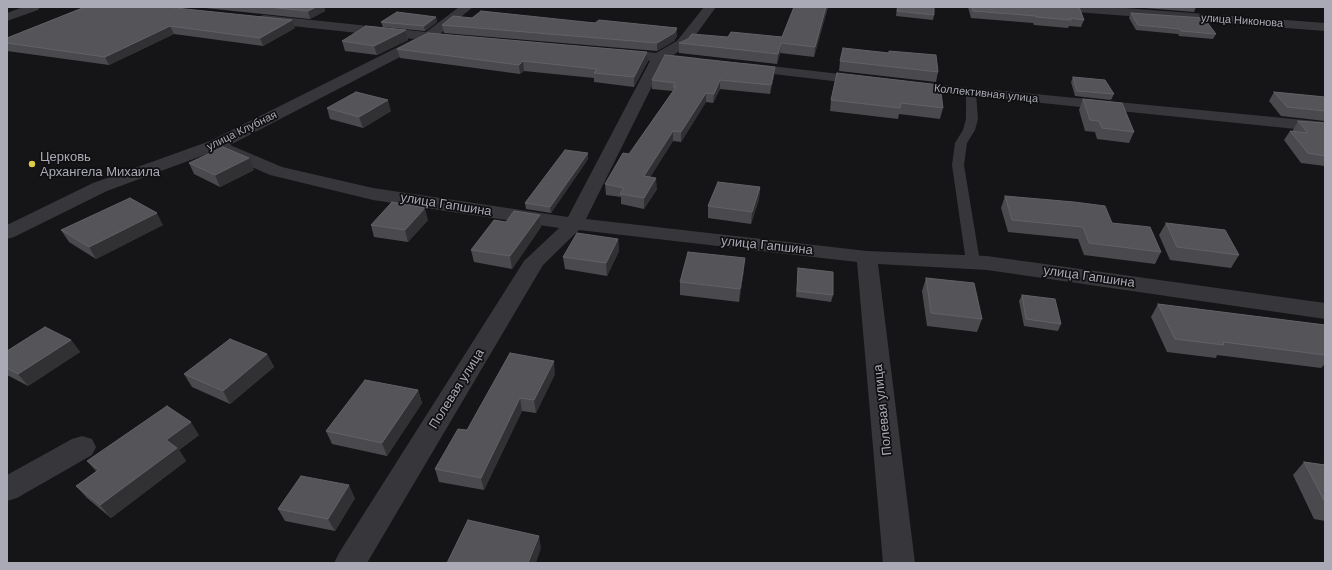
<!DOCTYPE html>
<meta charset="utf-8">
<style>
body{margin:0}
#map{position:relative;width:1332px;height:570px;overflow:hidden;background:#151517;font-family:Arial,sans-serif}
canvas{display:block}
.frame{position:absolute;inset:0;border:8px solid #a9aab5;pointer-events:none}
</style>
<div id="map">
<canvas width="1332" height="570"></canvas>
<div class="frame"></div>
</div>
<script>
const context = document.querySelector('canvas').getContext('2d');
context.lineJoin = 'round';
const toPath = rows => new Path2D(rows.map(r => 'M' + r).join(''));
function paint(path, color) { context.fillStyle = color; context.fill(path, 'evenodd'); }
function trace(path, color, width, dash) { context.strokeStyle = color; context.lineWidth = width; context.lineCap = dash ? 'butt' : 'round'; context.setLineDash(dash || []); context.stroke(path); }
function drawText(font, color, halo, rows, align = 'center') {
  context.font = font + ' Arial,sans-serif'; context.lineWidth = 3.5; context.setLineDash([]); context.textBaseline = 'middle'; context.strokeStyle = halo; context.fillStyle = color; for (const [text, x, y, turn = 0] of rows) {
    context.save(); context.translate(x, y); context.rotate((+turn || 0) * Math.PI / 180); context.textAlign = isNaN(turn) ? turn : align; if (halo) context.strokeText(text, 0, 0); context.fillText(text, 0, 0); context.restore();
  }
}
paint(toPath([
 [971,90,976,93,978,119,975,130,967,143,964,165,980,262,978,265,973,266,968,265,966,262,952,165,955,143,963,130,966,119,966,93,971,90]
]), '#37373b');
paint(toPath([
 [23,7,40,7,38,10,7,21,7,13,23,7],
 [459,7,473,7,440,34,457,36,459,39,457,42,452,43,431,41,230,145,282,167,373,188,568,217,650,61,613,56,611,53,613,50,618,49,656,53,677,41,704,7,716,7,687,47,673,55,698,58,700,61,698,64,693,65,664,62,586,219,867,251,987,256,1325,303,1325,319,987,270,878,264,915,563,883,563,857,262,579,230,543,265,367,563,334,563,339,553,524,261,559,228,373,200,270,175,215,151,107,191,14,237,7,239,7,225,93,183,210,141,414,39,264,23,260,22,258,19,260,16,264,15,426,32,459,7],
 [1057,7,1112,7,1325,23,1325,31,1063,11,1059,10,1057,7],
 [745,63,866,77,871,78,873,81,871,84,866,85,740,70,738,67,740,64,745,63],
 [910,82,1325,122,1325,132,905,89,903,86,905,83,910,82],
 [82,436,92,439,96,447,92,455,17,498,7,501,7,475,72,439,82,436]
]), '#37373b');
paint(toPath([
 [85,7,295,28,263,46,174,34,109,65,7,51,7,38],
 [196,7,324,7,325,11,310,19],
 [794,7,828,7,814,57,780,53,777,64,679,53,679,43,728,37,782,37],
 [897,7,934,15,933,20,896,16],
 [968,7,1079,7,1084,20,1081,27,1069,26,1068,28,1034,25,1033,23,971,18],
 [1132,7,1196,7,1194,12],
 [1131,13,1216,34,1213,39,1179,36,1178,34,1136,30,1129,18],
 [436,17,437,22,425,31,383,27,381,22],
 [472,18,595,23,677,28,677,36,674,41,657,51,444,33,442,25],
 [406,30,408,40,377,55,345,51,342,41],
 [397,49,647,52,648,61,634,87,594,82,594,78,524,71,520,74,400,58],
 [889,51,938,72,936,82,839,71,840,61,889,53],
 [775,67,774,76,770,94,720,89,713,103,706,102,681,142,673,141,650,177,657,189,644,209,621,204,621,197,606,195,605,184,629,154,673,91,652,89,652,80],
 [837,73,943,108,940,119,899,114,898,119,830,111,831,100],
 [1073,77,1114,94,1111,100,1075,96,1071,82],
 [1274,92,1325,97,1325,121,1281,116,1269,101],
 [1083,99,1134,132,1129,143,1097,139,1095,132,1085,131,1079,110],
 [327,108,391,111,363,128,330,119],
 [1298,121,1325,123,1325,166,1301,163,1284,140,1290,131,1293,131,1293,130],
 [588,159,551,213,526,209,525,203],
 [189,163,254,170,220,187,194,174],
 [760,187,759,199,751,224,708,218,708,206],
 [1005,196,1112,223,1161,252,1155,264,1084,255,1078,239,1008,232,1001,208],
 [540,215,541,227,512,269,474,262,471,250,506,222],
 [428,220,408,242,374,237,371,225],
 [1166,223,1239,255,1231,268,1170,260,1159,235],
 [163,225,96,259,69,242,61,230],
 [618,239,619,251,607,276,565,269,563,257],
 [798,268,833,295,831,302,796,297],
 [744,270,739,302,680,295,680,282],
 [926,278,982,319,977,332,927,326,922,291],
 [1022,295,1061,324,1058,331,1024,326,1019,301],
 [1158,304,1325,325,1325,365,1324,365,1321,368,1217,355,1216,358,1167,352,1151,317],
 [71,340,80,352,28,386,7,375,7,351],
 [267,354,274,367,230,404,192,387,184,374],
 [555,374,536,413,522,411,484,490,439,482,435,469,467,430],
 [418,390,422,403,387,456,332,444,326,431],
 [199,435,179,450,186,461,111,518,87,498,76,486,96,471,87,461],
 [1304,462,1325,465,1325,521,1314,519,1293,475],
 [355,498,335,531,285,521,278,509]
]), '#4a494e');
paint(toPath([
 [316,7,324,7,325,11,310,19,308,11],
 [826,7,828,7,814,57,815,47],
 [436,17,437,22,425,31,424,26],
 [292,20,295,28,263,46,260,38],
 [170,26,174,34,109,65,105,57],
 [677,28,677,36,674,41,657,51,657,43],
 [406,30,408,40,377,55,374,46],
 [781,43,780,53,777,64,778,54],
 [647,52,648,61,634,87,634,77],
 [523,61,524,71,520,74,519,65],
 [775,67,774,76,770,94,771,85],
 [720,80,720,89,713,103,714,94],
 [706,93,706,102,681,142,681,132],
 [388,100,391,111,363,128,359,117],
 [673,131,673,141,644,187,644,176],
 [588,153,588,159,551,213,550,207],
 [249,158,254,170,220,187,215,175],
 [656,178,657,189,644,209,644,198],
 [760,187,759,199,751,224,752,212],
 [425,208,428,220,408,242,405,230],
 [157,213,163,225,96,259,89,247],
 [540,215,541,227,512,269,510,256],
 [618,239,619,251,607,276,606,263],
 [745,258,744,270,739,302,740,289],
 [71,340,80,352,28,386,18,374],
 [267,354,274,367,230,404,223,391],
 [554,361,555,374,536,413,534,400],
 [418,390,422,403,387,456,382,443],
 [520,398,522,411,484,490,481,478],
 [191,422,199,435,179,450,186,461,111,518,100,505,166,440],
 [349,485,355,498,335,531,328,519],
 [539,536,541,548,536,563,528,563]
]), '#313033');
const building = toPath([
 [85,7,166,7,292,20,260,38,170,26,105,57,7,43,7,38,85,7],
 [267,7,316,7,308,11,267,7],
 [794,7,826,7,815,47,781,43,778,54,679,43,688,39,692,34,728,37,731,32,782,37,794,7],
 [898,7,934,7,934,15,897,11,898,7],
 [972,7,1079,7,1084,20,1070,18,1071,20,1036,17,1036,16,973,11,972,7],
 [481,11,595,23,599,20,677,28,674,33,657,43,442,25,453,16,472,18,481,11],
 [397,12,436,17,424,26,381,22,397,12],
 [1131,13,1204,18,1216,34,1181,31,1180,29,1138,25,1131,13],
 [366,26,406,30,374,46,342,41,366,26],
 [428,33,647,52,634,77,594,73,597,69,523,61,519,65,397,49,428,33],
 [843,48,889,53,889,51,936,55,938,72,840,61,843,48],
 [665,55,775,67,771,85,720,80,714,94,706,93,681,132,673,131,644,176,656,178,644,198,620,194,624,188,605,184,623,153,629,154,676,87,673,87,675,83,652,80,665,55],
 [837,73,940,85,943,108,901,103,900,108,831,100,837,73],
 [1073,77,1105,80,1114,94,1077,91,1073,77],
 [356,92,388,100,359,117,327,108,356,92],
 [1274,92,1325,97,1325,111,1287,107,1274,92],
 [1083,99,1122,103,1134,132,1102,128,1099,121,1090,120,1083,99],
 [1298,121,1325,123,1325,156,1308,153,1290,131,1308,133,1298,121],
 [223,147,249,158,215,175,189,163,223,147],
 [565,150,588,153,550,207,525,203,565,150],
 [718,182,760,187,752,212,708,206,718,182],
 [1005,196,1074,202,1105,206,1112,223,1150,227,1161,252,1089,243,1083,227,1012,220,1005,196],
 [130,198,157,213,89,247,61,230,130,198],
 [392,202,425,208,405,230,371,225,392,202],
 [514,211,540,215,510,256,471,250,494,220,506,222,514,211],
 [1166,223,1225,230,1239,255,1177,247,1166,223],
 [577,233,618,239,606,263,563,257,577,233],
 [688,252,745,258,740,289,680,282,688,252],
 [798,268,833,272,833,295,797,291,798,268],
 [926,278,974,283,982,319,931,313,926,278],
 [1022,295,1055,299,1061,324,1026,319,1022,295],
 [1158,304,1325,325,1325,355,1223,342,1224,345,1175,339,1158,304],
 [45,327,71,340,18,374,7,368,7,351,45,327],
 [230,339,267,354,223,391,184,374,230,339],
 [510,353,554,361,534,400,520,398,481,478,435,469,458,429,467,430,510,353],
 [365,380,418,390,382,443,326,431,365,380],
 [167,406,191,422,166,440,177,448,100,505,76,486,99,470,87,461,167,406],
 [1304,462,1325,465,1325,502,1304,462],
 [301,476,349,485,328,519,278,509,301,476],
 [468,520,539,536,528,563,447,563,468,520]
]);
paint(building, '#545459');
trace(building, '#626167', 1);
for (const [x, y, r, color] of [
 [32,164,4,"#dccc48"]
]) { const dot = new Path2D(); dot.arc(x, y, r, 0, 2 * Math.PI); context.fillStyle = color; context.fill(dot); trace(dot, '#101012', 1.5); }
drawText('11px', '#a9aab5', '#101012', [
 ["улица Никонова",1242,21,4],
 ["Коллективная улица",986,94,6],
 ["улица Клубная",242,131,-26]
]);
drawText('13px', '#a9aab5', '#101012', [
 ["Церковь",40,157],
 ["Архангела Михаила",40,172]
], 'left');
drawText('13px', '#a9aab5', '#101012', [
 ["улица Гапшина",446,205,9],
 ["улица Гапшина",767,246,6],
 ["улица Гапшина",1089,277,8],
 ["Полевая улица",457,389,-58],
 ["Полевая улица",883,410,-96]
]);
</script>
